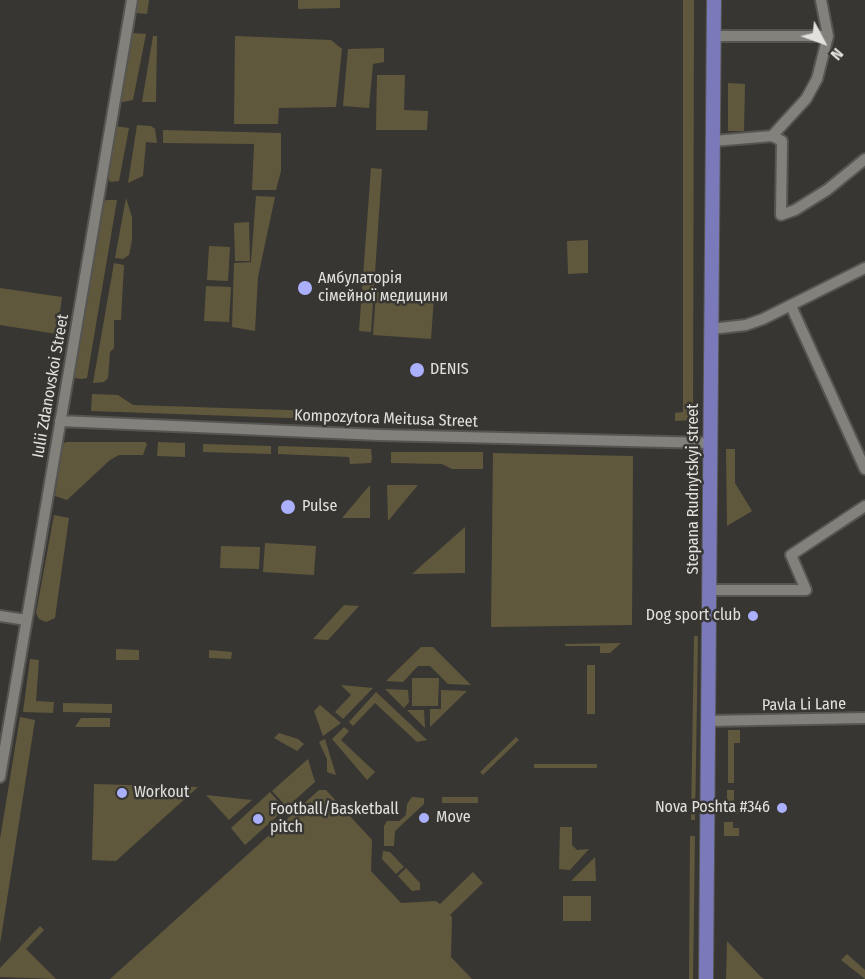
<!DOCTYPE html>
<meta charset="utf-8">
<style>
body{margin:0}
#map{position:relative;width:865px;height:979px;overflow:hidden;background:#383632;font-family:"Fira Sans Condensed",sans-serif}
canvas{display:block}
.north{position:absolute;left:793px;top:12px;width:60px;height:60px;-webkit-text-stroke:4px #383632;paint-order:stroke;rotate:131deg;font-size:16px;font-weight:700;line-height:24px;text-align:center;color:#e2e1de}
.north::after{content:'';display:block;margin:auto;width:21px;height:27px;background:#e2e1de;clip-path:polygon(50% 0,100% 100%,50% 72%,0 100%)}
</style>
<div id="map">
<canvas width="865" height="979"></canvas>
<div class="north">N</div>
</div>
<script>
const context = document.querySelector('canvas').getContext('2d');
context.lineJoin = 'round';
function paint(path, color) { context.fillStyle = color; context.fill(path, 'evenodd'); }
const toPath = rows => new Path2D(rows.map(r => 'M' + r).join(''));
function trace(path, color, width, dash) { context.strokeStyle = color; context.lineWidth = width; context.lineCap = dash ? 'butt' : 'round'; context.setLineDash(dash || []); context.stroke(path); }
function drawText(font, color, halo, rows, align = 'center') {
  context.font = font + ' "Fira Sans Condensed",sans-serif'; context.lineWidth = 5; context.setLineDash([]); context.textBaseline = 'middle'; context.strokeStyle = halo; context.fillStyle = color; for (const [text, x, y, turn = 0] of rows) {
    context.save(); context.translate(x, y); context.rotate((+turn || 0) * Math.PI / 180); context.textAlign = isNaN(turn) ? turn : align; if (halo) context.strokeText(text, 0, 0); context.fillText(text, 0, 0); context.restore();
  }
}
paint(toPath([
 [138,0,149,0,147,14,136,13],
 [298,0,340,0,340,8,298,9],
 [683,0,694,0,693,420,675,421,675,413,683,412],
 [132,33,146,34,133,100,123,102,120,99],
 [153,36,157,36,156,102,142,102],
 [235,36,331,40,342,49,336,107,279,108,278,124,234,124],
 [384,48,384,62,373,64,369,108,343,106,348,49],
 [377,75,405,75,404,110,428,111,427,130,376,130],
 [728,83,745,84,744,131,728,131],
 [137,125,151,126,155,129,157,143,146,142,143,176,128,183],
 [115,126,129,128,119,181,110,182,107,174],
 [163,130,281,133,281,171,276,190,252,190,254,144,163,143],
 [371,168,382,169,371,332,359,331],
 [256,196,275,197,258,277,255,331,232,327,234,263,251,262],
 [126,198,132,217,132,240,129,255,123,259,115,258],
 [106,200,117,200,87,378,81,379,71,377,100,207],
 [249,222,250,261,235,261,234,223],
 [588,240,588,273,568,274,567,241],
 [209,246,230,247,228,281,207,280],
 [114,263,124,265,121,320,114,320,114,348,110,352,108,378,104,382,93,383],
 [206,286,231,287,229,322,204,321],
 [0,288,62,297,57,334,0,325],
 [376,292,434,296,431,339,373,335],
 [92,394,118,395,133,405,318,411,318,419,91,411],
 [66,442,145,442,147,444,143,455,119,455,110,460,67,500,55,496,63,444],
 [158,442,185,443,185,457,157,456],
 [203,444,271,446,271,454,203,452],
 [278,446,371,449,372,458,371,463,350,464,349,457,278,454],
 [726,449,735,449,735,483,752,511,727,526],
 [391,452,483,452,483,469,452,469,442,464,391,463],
 [493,453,633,456,632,625,491,627],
 [370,485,370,518,342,518],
 [387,485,418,485,388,521],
 [54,515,69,518,55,618,46,622,39,619,36,613],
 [465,527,465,573,412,574],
 [265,543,316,546,314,575,263,572],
 [221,546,260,547,259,569,220,568],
 [344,605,359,606,328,640,313,639],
 [694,636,698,636,695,820,691,820],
 [621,643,610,653,600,653,600,646,565,646,565,644],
 [421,647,433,647,471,685,448,684,430,666,418,666,403,682,386,681],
 [116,649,139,650,139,660,116,660],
 [209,650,232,652,231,659,209,658],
 [30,659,39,660,36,701,54,702,53,713,23,712],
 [587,665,595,665,595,714,587,714],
 [412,678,439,678,438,706,412,706],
 [341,685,373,688,343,719,335,712,351,695],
 [385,689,408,690,409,702,404,708],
 [441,690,467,691,430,727,430,709,441,709],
 [376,692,427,740,417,742,375,703,353,726,349,722],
 [63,703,112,704,112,713,63,712],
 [320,705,341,723,323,736,314,711],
 [407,710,424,710,425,728],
 [20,717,35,720,0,944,0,839],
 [81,718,110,718,110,727,75,727],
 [344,727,349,731,341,740,375,772,367,780,332,739],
 [728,730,740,730,740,743,734,743,734,783,728,783],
 [279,733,298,739,304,744,297,751,274,738],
 [516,737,519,740,483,775,480,772],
 [325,739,336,775,327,772,327,759,319,742],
 [308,759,315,782,287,807,272,791],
 [534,764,597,764,597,768,534,768],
 [94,784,198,787,116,861,92,860],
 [319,790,326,790,372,840,371,871,401,903,436,901,440,904,473,872,483,883,450,915,452,917,451,957,472,979,110,979],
 [727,790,734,790,734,808,738,809,738,814,727,814],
 [270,792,285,809,245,845,231,828],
 [206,795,252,800,229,820],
 [412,797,424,798,424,804,395,831,394,846,384,846,384,826,387,821,399,821,406,815,407,804],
 [442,797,478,797,478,803,442,803],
 [724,822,733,822,733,828,739,828,739,836,724,836],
 [560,827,572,827,572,845,577,850,589,849,570,870,559,869],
 [690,836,695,836,693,979,689,979],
 [383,851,390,852,404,867,396,874,382,859],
 [595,857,596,881,571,881],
 [406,868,420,883,420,890,412,891,398,876],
 [563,896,591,896,591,921,563,921],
 [40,926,44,930,26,949,56,979,0,977,0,968],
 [727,941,761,977,764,979,726,979],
 [847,954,865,970,865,979,841,960]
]), '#60583d');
const minor = toPath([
 [715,36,828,36],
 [772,136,782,141,781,215,795,210,827,190,865,159],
 [714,141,772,136,806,99,817,79,828,36,821,0],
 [791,306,865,469],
 [711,329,746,325,763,319,865,268],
 [60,421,379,435,710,443],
 [710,590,806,590,791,555,865,506],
 [0,616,26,620],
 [707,721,865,718],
 [0,777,132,0]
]);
const major = toPath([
 [706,979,714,0]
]);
trace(minor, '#565551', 14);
trace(major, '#565551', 16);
trace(minor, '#82817c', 10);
trace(major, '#7a7aba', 14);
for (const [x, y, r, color] of [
 [305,288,8,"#aab0fc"],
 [417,370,8,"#aab0fc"],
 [288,507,8,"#aab0fc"],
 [753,616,6,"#aab0fc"],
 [122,793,6,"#aab0fc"],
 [782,808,6,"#aab0fc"],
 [424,818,6,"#aab0fc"],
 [258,819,6,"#aab0fc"]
]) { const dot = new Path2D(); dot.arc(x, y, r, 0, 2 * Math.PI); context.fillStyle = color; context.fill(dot); trace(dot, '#383632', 2); }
drawText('16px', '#e2e1de', '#383632', [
 ["Амбулаторія",318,279],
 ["сімейної медицини",318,297],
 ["DENIS",430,370],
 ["Pulse",302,507],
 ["Dog sport club",741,616,"right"],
 ["Workout",134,793],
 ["Nova Poshta #346",770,808,"right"],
 ["Football/Basketball",270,810],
 ["pitch",270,828],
 ["Move",436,818]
], 'left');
drawText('16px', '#e2e1de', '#383632', [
 ["Iulii Zdanovskoi Street",51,386,-80],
 ["Kompozytora Meitusa Street",386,419,2],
 ["Stepana Rudnytskyi street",694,489,-90],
 ["Pavla Li Lane",804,705,-1]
]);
</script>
